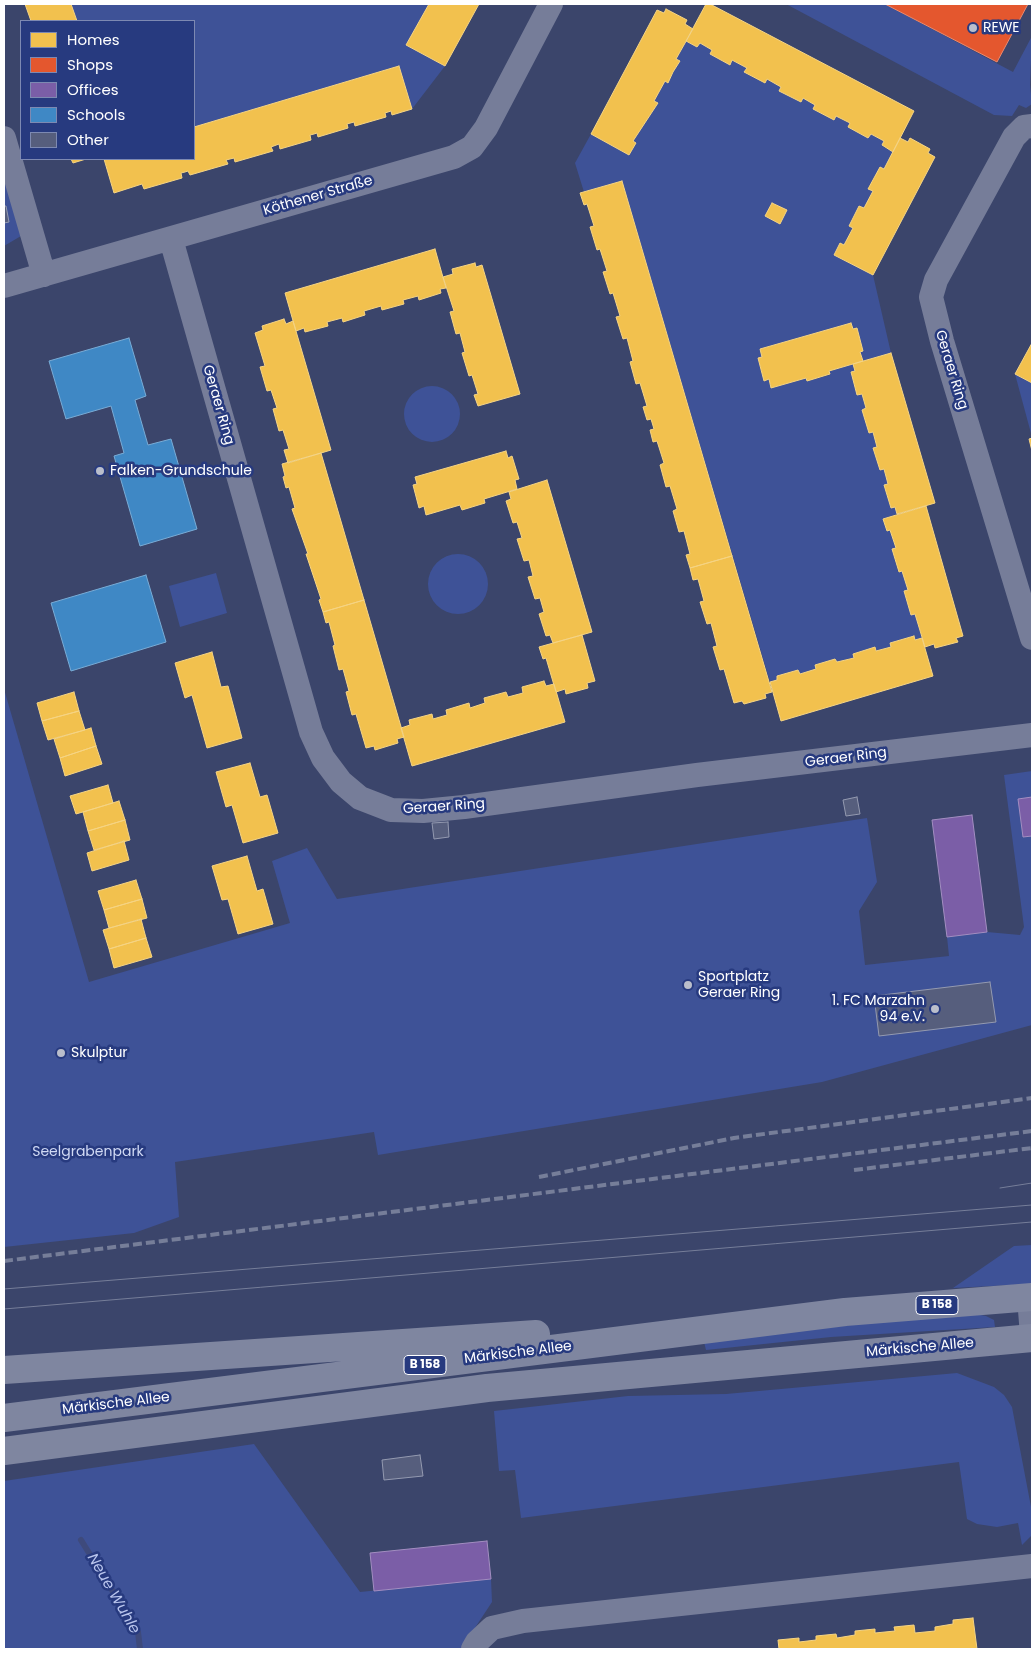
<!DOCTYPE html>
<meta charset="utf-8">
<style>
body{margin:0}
#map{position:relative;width:1036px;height:1653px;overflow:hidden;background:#3b456b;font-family:Poppins,sans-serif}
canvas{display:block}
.frame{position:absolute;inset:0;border:5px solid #fff;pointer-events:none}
.legend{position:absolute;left:20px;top:20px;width:175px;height:140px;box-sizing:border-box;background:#273a7f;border:1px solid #7d89b2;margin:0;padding:6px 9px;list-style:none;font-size:15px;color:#fff}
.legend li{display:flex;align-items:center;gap:10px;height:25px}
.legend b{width:25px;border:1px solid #7d89b2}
</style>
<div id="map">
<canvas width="1036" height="1653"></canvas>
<div class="frame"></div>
<ul class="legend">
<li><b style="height:14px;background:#f2c14e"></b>Homes</li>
<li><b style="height:14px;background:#e4572e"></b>Shops</li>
<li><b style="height:14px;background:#7b5ea7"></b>Offices</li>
<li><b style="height:14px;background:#3f88c5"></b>Schools</li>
<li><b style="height:14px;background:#565e7d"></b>Other</li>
</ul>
</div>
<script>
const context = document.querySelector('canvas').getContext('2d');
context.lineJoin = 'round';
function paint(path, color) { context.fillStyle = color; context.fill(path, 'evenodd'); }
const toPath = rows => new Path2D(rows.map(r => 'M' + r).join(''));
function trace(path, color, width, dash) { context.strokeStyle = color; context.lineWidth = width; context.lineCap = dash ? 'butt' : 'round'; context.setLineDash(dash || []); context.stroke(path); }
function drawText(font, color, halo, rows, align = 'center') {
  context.font = font + ' Poppins,sans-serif'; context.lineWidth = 5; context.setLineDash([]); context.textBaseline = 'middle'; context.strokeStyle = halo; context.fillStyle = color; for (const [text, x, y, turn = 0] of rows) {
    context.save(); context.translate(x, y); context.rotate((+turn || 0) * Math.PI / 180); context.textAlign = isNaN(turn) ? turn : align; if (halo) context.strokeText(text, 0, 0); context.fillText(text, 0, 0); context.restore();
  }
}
paint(toPath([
 [71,4,429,4,407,45,445,66,412,109,399,66,194,127,194,21,77,21],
 [786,4,885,4,1013,72,1032,36,1030,85,1032,104,1026,108,1019,105,1012,116,994,115],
 [686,41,697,47,700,43,712,50,710,54,730,65,732,60,747,68,745,73,764,83,767,79,781,87,780,91,801,102,803,98,815,105,813,109,833,120,836,116,850,123,848,127,868,138,871,134,884,141,882,146,893,152,884,169,880,167,868,188,873,191,864,208,859,206,849,226,853,228,844,245,840,243,834,255,873,275,891,353,863,361,860,352,863,351,857,328,853,329,851,323,760,349,762,357,758,358,764,380,769,379,771,388,806,378,807,381,830,375,829,371,853,364,855,371,851,372,857,395,862,394,866,408,862,410,869,433,873,432,877,447,873,448,880,470,884,469,888,484,884,486,891,508,895,507,897,514,883,519,887,530,890,530,896,548,892,549,898,572,902,571,908,590,904,592,911,615,915,614,922,638,915,640,913,636,891,643,891,647,876,651,875,647,853,654,854,658,837,662,835,659,815,665,816,669,800,674,798,670,777,676,777,680,770,682,622,181,584,192,575,163,591,134,629,155,636,143,633,141,657,103,654,101,665,81,668,82,679,61,676,59],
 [7,183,21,236,4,246,4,184],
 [1015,374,1032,383,1032,437],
 '404 414a28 28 0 1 1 56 0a28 28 0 1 1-56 0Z',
 '428 584a30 30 0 1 1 60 0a30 30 0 1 1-60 0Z',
 [216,573,227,613,180,627,169,586],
 [4,689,89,982,290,923,272,861,307,848,337,899,867,818,877,882,859,911,865,965,949,956,947,937,987,932,1020,935,1024,927,1004,775,1032,771,1032,1025,822,1082,378,1155,374,1132,175,1162,179,1217,134,1233,4,1247],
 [1032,1245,1032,1284,953,1288,1014,1246],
 [964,1312,986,1316,994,1320,995,1327,831,1337,706,1350,704,1342],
 [957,1373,994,1387,1004,1395,1012,1407,1032,1512,1032,1535,1022,1545,1018,1523,997,1527,977,1524,967,1519,959,1462,521,1518,515,1470,499,1471,494,1411,628,1396,726,1394],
 [254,1444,360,1592,491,1579,492,1602,461,1649,4,1649,4,1481]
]), '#3e5297');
const homes = toPath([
 [25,4,71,4,77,21,31,21,25,4],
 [429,4,479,4,445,66,406,45,429,4],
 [706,4,710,4,914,111,893,152,882,145,884,141,871,134,868,138,848,127,850,123,836,116,834,120,813,109,815,105,803,98,801,102,779,91,781,87,767,79,765,83,744,72,747,68,732,60,730,65,710,54,712,50,700,43,697,47,686,41,706,4],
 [666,9,687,20,685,24,693,29,676,59,680,61,673,72,668,83,665,81,654,101,658,103,633,141,636,143,629,155,591,134,657,10,664,13,666,9],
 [399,66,412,109,392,115,391,111,385,113,386,117,355,126,354,122,347,124,348,128,318,137,317,133,314,134,310,135,311,140,280,149,279,144,271,147,273,151,235,162,234,158,226,160,228,164,190,175,188,171,185,172,181,173,182,178,144,189,142,184,114,193,104,159,194,159,194,127,399,66],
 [900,138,908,142,910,138,930,149,928,153,935,157,873,275,834,255,840,243,844,245,853,228,849,226,859,206,864,208,873,191,868,189,880,167,884,169,900,138],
 [71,159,86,159,73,163,71,159],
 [622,181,732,556,690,568,686,555,690,554,684,531,679,532,673,511,677,509,670,486,666,487,660,465,664,463,657,441,653,442,650,430,654,429,651,419,647,420,643,407,647,406,640,383,636,384,630,362,633,361,627,338,623,339,616,317,620,316,613,293,610,294,603,272,607,271,600,249,597,250,590,227,594,226,587,204,584,205,580,193,622,181],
 [772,203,787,210,780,224,765,216,772,203],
 [435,249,446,288,440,289,441,293,419,300,418,296,403,300,404,304,382,310,381,306,364,311,365,315,343,322,342,318,327,322,328,326,305,332,304,328,296,331,285,293,435,249],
 [475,263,476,267,482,265,520,394,478,406,474,395,478,394,472,375,469,376,462,353,465,352,460,333,456,334,450,312,454,311,443,277,453,274,452,269,475,263],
 [284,319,286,324,293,321,331,450,288,463,284,450,289,449,283,430,279,431,273,409,277,408,271,390,267,391,260,367,265,366,255,333,263,330,262,326,284,319],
 [851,323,853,329,857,328,863,351,860,352,863,361,829,371,830,374,807,381,806,378,771,388,769,379,764,381,758,358,762,357,760,349,851,323],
 [1032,343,1032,383,1015,374,1032,343],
 [891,353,935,503,897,514,895,507,891,508,884,485,888,484,884,469,880,470,873,448,877,447,873,432,869,433,862,410,866,408,862,394,857,395,851,372,855,371,853,364,891,353],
 [1032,438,1032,451,1029,439,1032,438],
 [506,451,508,458,512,456,519,479,515,480,517,489,484,499,485,503,462,510,460,505,426,515,424,506,419,508,413,485,417,484,415,477,506,451],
 [321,453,364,600,323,612,319,600,321,599,306,554,308,554,292,509,295,508,289,487,286,488,283,477,285,476,282,464,321,453],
 [547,480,592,632,553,643,550,635,546,636,539,614,544,612,540,598,535,599,528,577,533,576,529,560,524,561,517,539,522,538,517,522,513,523,506,501,511,499,509,492,547,480],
 [926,506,963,636,956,638,958,642,935,648,934,644,925,647,915,614,911,615,904,591,908,590,902,571,899,572,892,549,896,548,890,530,887,531,883,519,926,506],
 [732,556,772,692,765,694,766,698,744,704,742,701,734,703,724,669,720,670,713,647,717,646,711,623,707,624,700,602,704,601,698,579,693,580,690,568,732,556],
 [364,600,404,737,397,739,398,743,375,750,374,746,366,748,356,714,352,715,346,692,349,691,343,669,339,670,333,646,335,645,329,622,326,623,323,612,364,600],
 [582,635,595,681,587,683,588,688,566,694,565,689,556,692,546,658,543,659,539,647,582,635],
 [914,636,915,640,922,638,933,676,781,721,770,682,777,680,777,676,798,670,800,674,816,669,815,665,835,659,837,662,854,658,853,654,875,647,876,651,891,647,890,643,914,636],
 [212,652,221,687,228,686,242,738,207,748,192,695,185,698,175,663,212,652],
 [544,681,546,686,554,684,565,722,412,766,401,728,410,725,409,720,432,714,433,719,447,715,446,710,469,703,470,708,485,703,484,698,506,692,508,697,523,693,522,687,544,681],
 [74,692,79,711,42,721,37,703,74,692],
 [79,711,85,730,48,740,42,721,79,711],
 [91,728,96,746,60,758,54,739,91,728],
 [96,746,102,764,65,776,60,758,96,746],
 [250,763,260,797,267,795,278,833,243,843,232,805,226,807,216,772,250,763],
 [108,785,113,803,76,814,70,796,108,785],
 [119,801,125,820,88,831,83,812,119,801],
 [125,820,130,840,94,850,88,831,125,820],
 [124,841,129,860,92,871,87,853,124,841],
 [247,856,257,891,263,889,273,924,238,934,228,899,222,900,212,866,247,856],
 [136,880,142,899,104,910,98,891,136,880],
 [142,899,147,918,109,928,104,910,142,899],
 [141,919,146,938,109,949,103,930,141,919],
 [146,938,152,957,114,968,109,949,146,938],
 [973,1618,977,1649,779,1649,778,1640,799,1638,799,1642,816,1640,816,1636,836,1634,837,1638,855,1635,855,1631,875,1629,875,1633,895,1631,894,1627,914,1625,915,1633,935,1631,935,1627,953,1624,953,1620,973,1618]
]);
paint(homes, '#f2c14e');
trace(homes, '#f6d483', 1);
const shops = toPath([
 [885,4,1028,4,997,62,885,4]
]);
paint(shops, '#e4572e');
trace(shops, '#ec896d', 1);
const offices = toPath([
 [1032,797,1032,836,1023,837,1018,799,1032,797],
 [972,815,987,932,947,937,932,820,972,815],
 [487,1541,491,1579,374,1591,370,1553,487,1541]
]);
paint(offices, '#7b5ea7');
trace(offices, '#a38ec1', 1);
const schools = toPath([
 [129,338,146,396,135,400,148,445,171,439,197,529,140,546,114,456,124,453,111,406,66,419,49,361,129,338],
 [146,575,166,642,71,671,51,603,146,575]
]);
paint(schools, '#3f88c5');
trace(schools, '#79acd6', 1);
trace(toPath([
 [81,1540,138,1632,140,1649]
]), '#3e4a7c', 6);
const building = toPath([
 [4,206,6,206,9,222,4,223,4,206],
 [857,797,860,814,846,816,843,800,857,797],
 [448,822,449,837,434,839,432,823,448,822],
 [990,982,996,1022,879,1036,874,996,990,982],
 [420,1455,423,1476,384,1480,382,1460,420,1455]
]);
paint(building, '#565e7d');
trace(building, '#949ab0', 1);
trace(toPath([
 [1032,126,1024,127,1014,137,936,280,931,297,942,341,1032,638],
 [4,138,44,275],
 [171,239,311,732,323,758,341,782,360,798,391,810,423,811,464,807,697,775,1032,735],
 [4,286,454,157,472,147,486,128,551,4],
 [1029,1297,1032,1336],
 [473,1649,477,1642,492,1628,523,1621,1032,1566]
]), '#767d99', 24);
trace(toPath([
 [4,1370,536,1334],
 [4,1418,845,1312,1032,1297],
 [4,1451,487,1388,1032,1338]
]), '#7f86a0', 28);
trace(toPath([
 [1000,1188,1032,1183],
 [4,1289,1032,1205],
 [4,1309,1032,1222]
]), '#767e99', 1);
trace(toPath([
 [854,1170,1032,1148],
 [539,1177,734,1138,1032,1098],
 [4,1261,1032,1131]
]), '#767e99', 4, [9, 4]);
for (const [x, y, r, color] of [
 [973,28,5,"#babecb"],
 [100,471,5,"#babecb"],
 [688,985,5,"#babecb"],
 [935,1009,5,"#babecb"],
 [61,1053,5,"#babecb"]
]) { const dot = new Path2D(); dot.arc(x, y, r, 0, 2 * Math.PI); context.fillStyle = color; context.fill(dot); trace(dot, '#273a7f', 2); }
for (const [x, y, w] of [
 [937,1305,42],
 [425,1365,42]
]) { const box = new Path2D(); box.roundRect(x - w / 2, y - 9.5, w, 19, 4); context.fillStyle = '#273a7f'; context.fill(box); trace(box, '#fff', 1); }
drawText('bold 12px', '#fff', null, [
 ["B 158",937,1305],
 ["B 158",425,1365]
]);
drawText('14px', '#fff', '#273a7f', [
 ["REWE",983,28],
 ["Falken-Grundschule",110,471],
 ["Sportplatz",698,977],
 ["Geraer Ring",698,993],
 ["1. FC Marzahn",925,1001,"right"],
 ["94 e.V.",925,1017,"right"],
 ["Skulptur",71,1053]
], 'left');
drawText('14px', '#fff', '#273a7f', [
 ["Köthener Straße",318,196,-16],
 ["Geraer Ring",951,370,73],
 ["Geraer Ring",218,405,74],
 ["Geraer Ring",846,758,-7],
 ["Geraer Ring",444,807,-4],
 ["Märkische Allee",920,1348,-5],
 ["Märkische Allee",518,1353,-7],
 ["Märkische Allee",116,1404,-7]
]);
drawText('14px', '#d0d9f4', '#273a7f', [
 ["Seelgrabenpark",88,1152]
]);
drawText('italic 15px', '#b9c5ed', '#273a7f', [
 ["Neue Wuhle",113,1594,60]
]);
</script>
